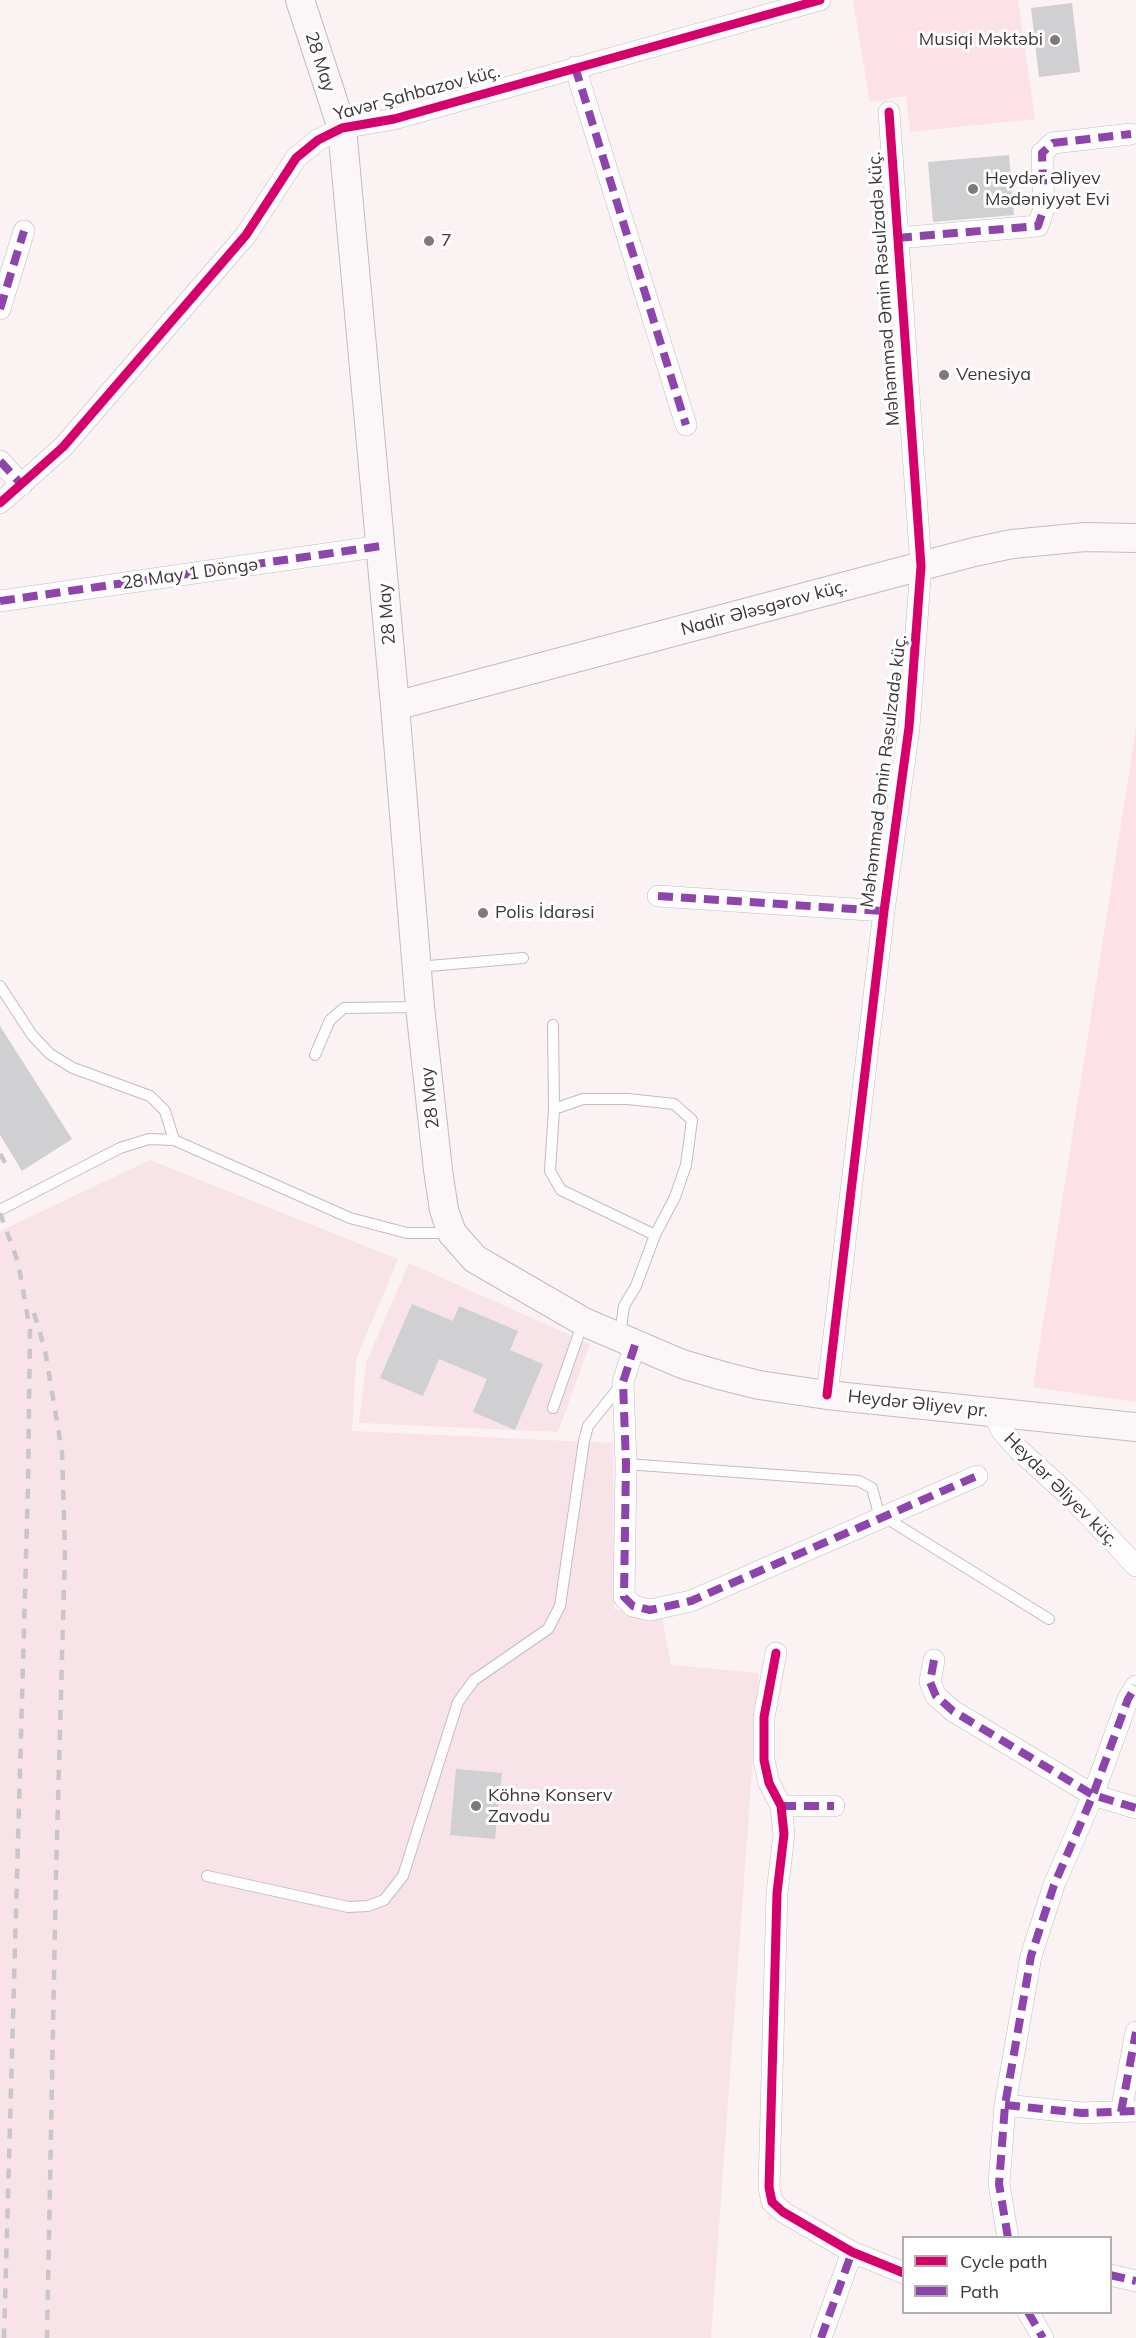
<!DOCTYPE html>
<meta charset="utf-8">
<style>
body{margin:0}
#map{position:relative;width:1136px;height:2338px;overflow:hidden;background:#fbf2f4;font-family:Mulish,sans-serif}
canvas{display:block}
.legend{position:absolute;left:902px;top:2236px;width:210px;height:78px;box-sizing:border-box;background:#fff;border:2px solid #b2afaf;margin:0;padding:8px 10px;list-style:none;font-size:18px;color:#3e3638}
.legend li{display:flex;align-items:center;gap:12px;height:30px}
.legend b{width:30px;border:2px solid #b2afaf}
</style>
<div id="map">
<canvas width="1136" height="2338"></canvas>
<ul class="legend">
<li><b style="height:8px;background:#d6006c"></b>Cycle path</li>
<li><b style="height:8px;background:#8e44ad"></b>Path</li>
</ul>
</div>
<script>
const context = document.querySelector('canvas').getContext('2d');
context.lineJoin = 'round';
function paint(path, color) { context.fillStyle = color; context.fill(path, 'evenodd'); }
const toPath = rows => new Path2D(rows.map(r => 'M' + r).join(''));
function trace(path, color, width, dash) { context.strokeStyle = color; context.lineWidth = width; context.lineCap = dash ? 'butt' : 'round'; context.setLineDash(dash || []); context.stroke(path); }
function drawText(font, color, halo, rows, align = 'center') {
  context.font = font + ' Mulish,sans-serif'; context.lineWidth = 6; context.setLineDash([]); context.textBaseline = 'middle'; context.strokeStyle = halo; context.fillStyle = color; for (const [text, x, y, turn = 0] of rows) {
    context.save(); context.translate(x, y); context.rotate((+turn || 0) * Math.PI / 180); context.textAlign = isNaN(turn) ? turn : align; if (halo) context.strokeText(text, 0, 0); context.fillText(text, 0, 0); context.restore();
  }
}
paint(toPath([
 [150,1160,398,1259,356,1360,352,1431,613,1443,614,1609,662,1617,671,1665,759,1673,711,2338,0,2338,0,1231],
 [409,1263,590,1344,558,1432,359,1423,366,1363]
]), '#f8e4e8');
paint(toPath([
 [853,0,1018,0,1035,119,910,132,906,96,870,102],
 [1136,728,1136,1402,1033,1387]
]), '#fce1e7');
paint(toPath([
 [1072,3,1080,72,1039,77,1031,8],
 [1009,155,1014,215,933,222,928,162],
 [0,1026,72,1139,22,1171,0,1135],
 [412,1304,453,1321,459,1306,518,1331,510,1350,543,1364,515,1430,473,1412,487,1379,439,1359,423,1396,380,1378],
 [456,1769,502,1773,495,1839,450,1835]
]), '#d0cfd2');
const lane = toPath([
 [417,967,523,958],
 [0,986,32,1035,50,1054,73,1068,150,1096,165,1111,174,1140],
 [553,1025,554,1109],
 [315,1055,330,1020,344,1008,420,1007],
 [0,1210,120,1148,149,1139,174,1140,350,1218,407,1233,449,1233],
 [620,1335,624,1306,636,1286,655,1235,675,1197,686,1165,692,1120,674,1104,628,1099,583,1099,554,1109,550,1171,561,1190,655,1235],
 [553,1408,583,1322],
 [626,1464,859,1481,872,1488,880,1518,886,1518,1049,1619],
 [207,1876,348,1907,368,1906,384,1900,403,1876,458,1702,474,1680,548,1629,560,1606,584,1441,588,1426,621,1385]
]);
const street = toPath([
 [575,67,686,425],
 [897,238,1038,226,1044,208,1042,153,1053,143,1131,134],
 [0,309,24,231],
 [0,461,22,485],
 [0,503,63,447,246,235,296,158,318,140,342,128,394,119,820,0],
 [0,601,381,546],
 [658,896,884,911],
 [635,1345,623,1382,626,1464,624,1597,633,1606,650,1610,691,1601,977,1476],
 [827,1395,884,911,909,727,921,566,889,112],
 [992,1411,1002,1431,1018,1449,1074,1500,1136,1566],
 [776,1653,764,1717,764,1760,769,1783,781,1806,784,1834,777,1893,769,2187,772,2202,783,2212,852,2252,904,2273],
 [934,1660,930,1682,936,1696,953,1711,1093,1795,1136,1808],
 [781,1806,834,1806],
 [1005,2105,1082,2113,1136,2111],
 [1121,2112,1136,2032],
 [1008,2238,999,2184,1005,2105,1031,1956,1054,1885,1093,1795,1128,1699,1136,1686],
 [1110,2275,1136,2281],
 [1028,2312,1043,2338],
 [821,2338,852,2252]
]);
const secondary = toPath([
 [300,0,342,128,395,706,420,1007,438,1170,444,1210,452,1233,475,1259,584,1322,682,1364,723,1376,759,1385,827,1395,1136,1427],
 [395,706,974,552,1012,544,1085,537,1136,538]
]);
trace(lane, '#c3bcbe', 12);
trace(street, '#c3bcbe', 22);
trace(secondary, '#c3bcbe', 30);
trace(lane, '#fefdfd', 10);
trace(street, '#fefdfd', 21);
trace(secondary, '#fbf6f7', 28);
trace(toPath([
 [0,1154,7,1166],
 [0,1213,18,1262,30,1330,28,1486,4,2338],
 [34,1313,45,1350,62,1452,65,1549,56,1874,47,2338]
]), '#c9c6c7', 4.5, [10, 10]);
trace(toPath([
 [575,67,686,425],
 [897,238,1038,226,1044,208,1042,153,1053,143,1131,134],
 [0,309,24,231],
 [0,461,22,485],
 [0,601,381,546],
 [658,896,884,911],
 [635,1345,623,1382,626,1464,624,1597,633,1606,650,1610,691,1601,977,1476],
 [934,1660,930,1682,936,1696,953,1711,1093,1795,1136,1808],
 [781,1806,834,1806],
 [1005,2105,1082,2113,1136,2111],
 [1121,2112,1136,2032],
 [1008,2238,999,2184,1005,2105,1031,1956,1054,1885,1093,1795,1128,1699,1136,1686],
 [1110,2275,1136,2281],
 [1028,2312,1043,2338],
 [821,2338,852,2252]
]), '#8e44ad', 8, [15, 8]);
trace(toPath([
 [0,503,63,447,246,235,296,158,318,140,342,128,394,119,820,0],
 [827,1395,884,911,909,727,921,566,889,112],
 [776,1653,764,1717,764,1760,769,1783,781,1806,784,1834,777,1893,769,2187,772,2202,783,2212,852,2252,904,2273]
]), '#d6006c', 9);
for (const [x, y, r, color] of [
 [1055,40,6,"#80787a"],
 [973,189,6,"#80787a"],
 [429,241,6,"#80787a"],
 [944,375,6,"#80787a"],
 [483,913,6,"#80787a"],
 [476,1806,6,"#80787a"]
]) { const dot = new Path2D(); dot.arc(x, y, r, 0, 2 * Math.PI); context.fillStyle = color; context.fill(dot); trace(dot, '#fff', 2); }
drawText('18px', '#3e3638', '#fff', [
 ["Musiqi Məktəbi",1043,40,"right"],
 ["Heydər Əliyev",985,179],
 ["Mədəniyyət Evi",985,200],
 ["7",441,241],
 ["Venesiya",956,375],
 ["Polis İdarəsi",495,913],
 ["Köhnə Konserv",488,1796],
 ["Zavodu",488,1817]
], 'left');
drawText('18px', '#3e3638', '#fff', [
 ["28 May",320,62,72],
 ["Yavər Şahbazov küç.",417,93,-15],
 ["Məhəmməd Əmin Rəsulzadə küç.",884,289,-94],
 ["28 May 1 Döngə",190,574,-8],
 ["Nadir Ələsgərov küç.",764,608,-15],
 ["28 May",387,614,-95],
 ["Məhəmməd Əmin Rəsulzadə küç.",884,771,-83],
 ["28 May",430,1098,-96],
 ["Heydər Əliyev pr.",918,1404,6],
 ["Heydər Əliyev küç.",1061,1490,45]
]);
</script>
